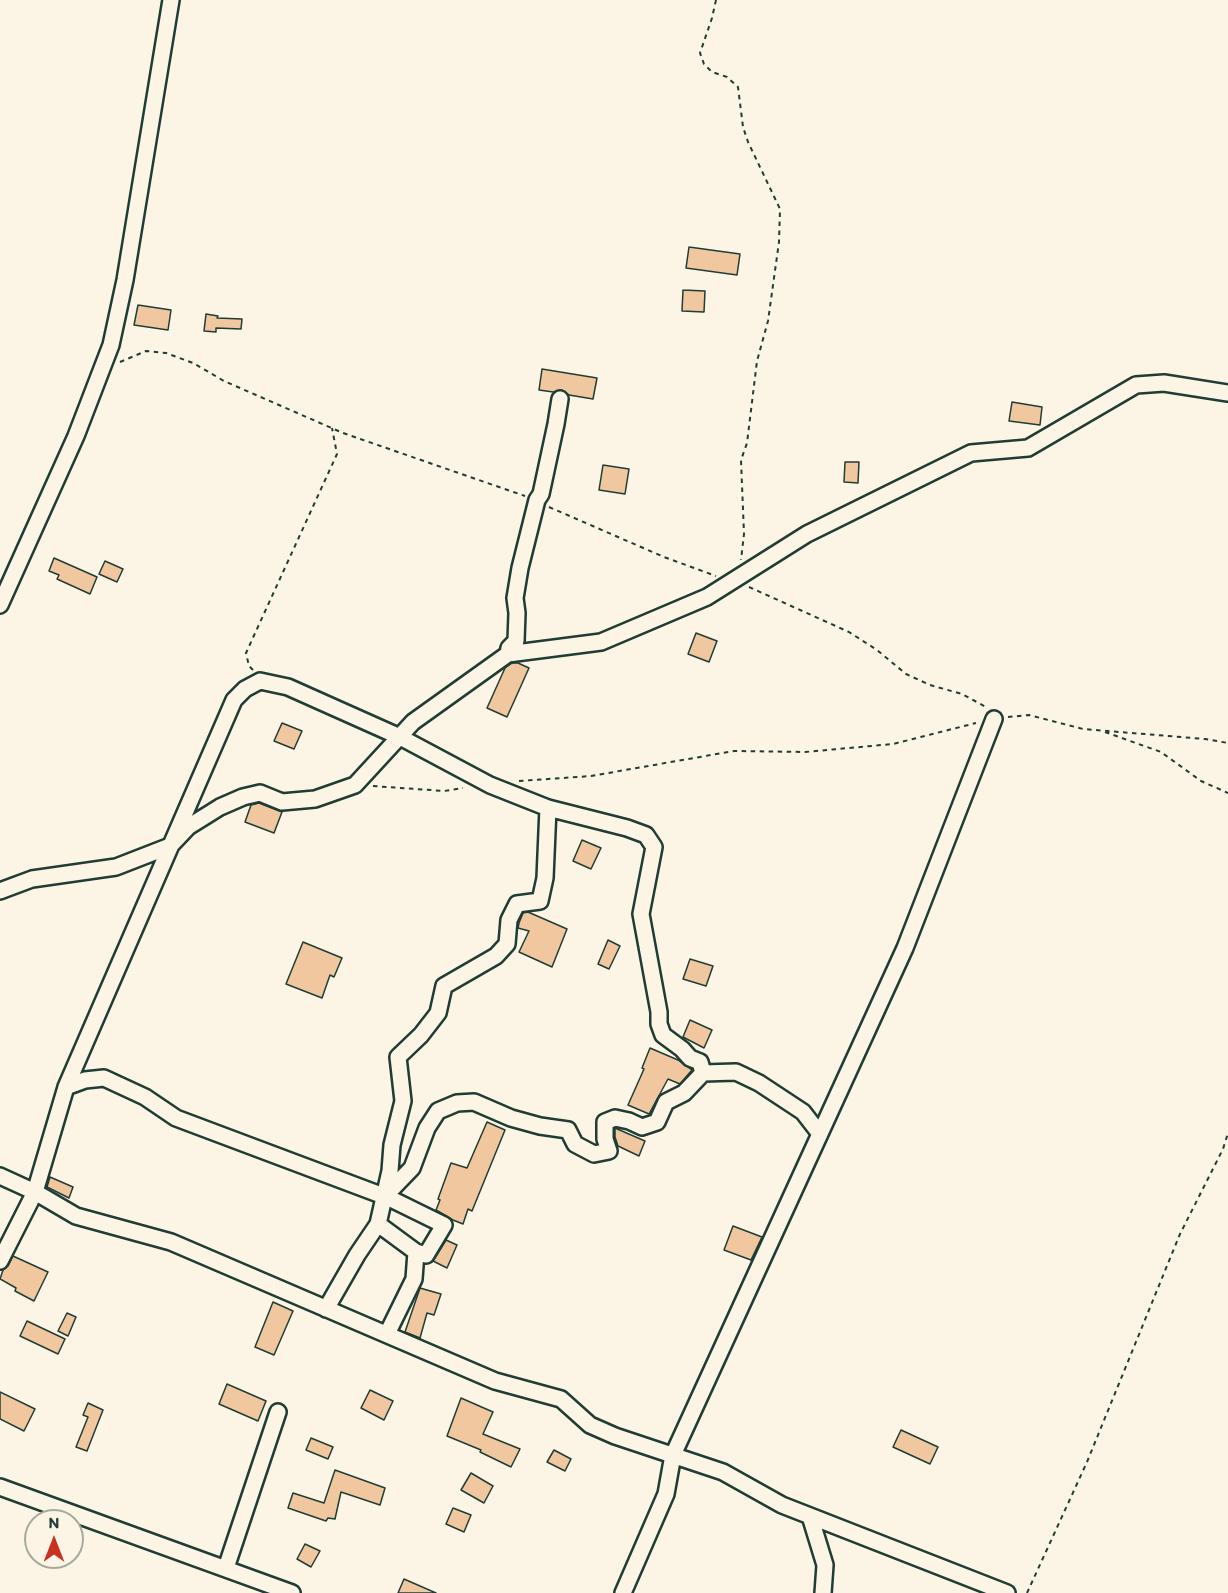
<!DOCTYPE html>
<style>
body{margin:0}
#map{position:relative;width:1228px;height:1593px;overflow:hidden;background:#fcf5e5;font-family:Itim,sans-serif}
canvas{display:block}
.north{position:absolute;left:24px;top:1509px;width:60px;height:60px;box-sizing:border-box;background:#fcf5e5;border:2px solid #a4ab9e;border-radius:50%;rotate:0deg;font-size:16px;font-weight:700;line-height:24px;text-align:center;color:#1f3d34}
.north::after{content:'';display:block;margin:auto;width:21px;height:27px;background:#c8321e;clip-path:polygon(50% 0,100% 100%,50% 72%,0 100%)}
</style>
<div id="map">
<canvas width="1228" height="1593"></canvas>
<div class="north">N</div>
</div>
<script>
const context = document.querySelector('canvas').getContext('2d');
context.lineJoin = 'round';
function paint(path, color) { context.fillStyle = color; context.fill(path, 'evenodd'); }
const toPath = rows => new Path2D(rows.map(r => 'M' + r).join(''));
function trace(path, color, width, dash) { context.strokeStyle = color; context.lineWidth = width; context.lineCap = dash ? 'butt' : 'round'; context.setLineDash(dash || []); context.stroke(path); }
const building = toPath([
 [689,247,740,254,737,275,686,268,689,247],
 [683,290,705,291,704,312,682,311,683,290],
 [138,305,171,310,168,330,134,325,138,305],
 [206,314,218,316,217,318,242,319,241,329,216,328,216,332,204,331,206,314],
 [542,369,597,378,593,399,569,395,562,390,553,392,539,390,542,369],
 [1012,402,1042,407,1040,425,1009,421,1012,402],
 [845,462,859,462,858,483,844,482,845,462],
 [603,465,629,469,625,494,599,490,603,465],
 [54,558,97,577,90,594,57,579,59,575,49,571,54,558],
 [105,561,123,569,117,582,99,574,105,561],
 [696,633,717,641,709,662,688,654,696,633],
 [512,663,518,663,529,668,507,717,487,708,505,668,512,663],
 [282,723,302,731,294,749,274,741,282,723],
 [259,803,282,812,274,833,245,822,251,805,259,803],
 [582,840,601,848,591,869,573,861,582,840],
 [528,912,567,929,552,967,519,952,529,931,518,928,519,923,523,913,528,912],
 [608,940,620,946,609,969,598,964,608,940],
 [303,942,342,958,334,977,330,975,322,998,286,984,303,942],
 [690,959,713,966,706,986,683,979,690,959],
 [690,1020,712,1030,704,1048,683,1037,690,1020],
 [650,1048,678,1060,692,1070,680,1084,668,1079,649,1114,628,1105,644,1069,642,1068,650,1048],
 [487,1122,505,1130,472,1211,468,1209,463,1224,453,1220,436,1210,440,1200,438,1199,451,1163,467,1168,487,1122],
 [615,1128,645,1141,639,1156,618,1146,615,1137,615,1128],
 [50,1177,73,1187,69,1198,47,1187,50,1177],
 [733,1226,762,1237,751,1260,724,1250,733,1226],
 [446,1240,457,1245,447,1268,433,1261,446,1240],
 [13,1256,48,1272,34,1301,15,1291,16,1288,0,1279,3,1270,8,1266,13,1256],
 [420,1288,441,1294,434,1315,427,1313,420,1338,405,1332,420,1288],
 [273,1302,293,1311,274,1355,255,1347,273,1302],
 [67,1313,76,1317,68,1336,58,1331,67,1313],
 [27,1321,65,1339,58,1354,20,1336,27,1321],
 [227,1384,266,1401,258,1421,219,1404,227,1384],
 [370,1390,393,1401,384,1420,361,1408,370,1390],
 [0,1392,35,1409,24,1431,0,1419,0,1392],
 [461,1398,493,1412,483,1434,520,1449,511,1467,480,1452,481,1450,447,1436,461,1398],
 [88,1403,103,1410,87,1451,76,1447,88,1417,83,1415,88,1403],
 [901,1430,938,1447,930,1464,893,1447,901,1430],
 [311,1438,333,1447,328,1459,306,1450,311,1438],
 [554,1450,571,1459,565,1471,547,1462,554,1450],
 [335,1470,385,1488,380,1505,341,1492,335,1519,328,1518,326,1521,288,1508,293,1493,324,1503,335,1470],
 [471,1473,493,1486,484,1503,461,1490,471,1473],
 [453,1508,471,1515,464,1532,446,1524,453,1508],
 [305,1544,320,1551,311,1567,297,1559,305,1544],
 [404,1579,436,1593,398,1593,404,1579]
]);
paint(building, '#f1c7a0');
trace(building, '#1f3d34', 1.5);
const street = toPath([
 [0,605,76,436,111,345,125,280,171,0],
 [508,654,509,648,516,641,517,613,515,598,520,568,537,500,541,494,556,424,560,399],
 [0,891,32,879,116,867,170,846,188,827,220,807,243,797,260,793,282,802,315,799,355,785,413,722,508,654,601,642,707,597,807,534,971,453,1028,448,1136,385,1164,383,1228,393],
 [66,1087,85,1080,104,1078,145,1097,176,1118,389,1198,444,1225,426,1255,416,1252,414,1279,387,1334],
 [0,1176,35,1192,76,1216,171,1242,495,1381,561,1399,590,1425,615,1436,723,1472,782,1505,1007,1593],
 [385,1196,412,1168,427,1128,438,1111,457,1103,474,1102,511,1118,540,1126,568,1130,575,1144,594,1154,609,1151,605,1139,605,1122,615,1118,629,1121,642,1127,657,1122,666,1102,684,1093,703,1073,736,1072,759,1083,803,1112,820,1134],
 [378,1224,416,1252],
 [0,1261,35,1192,66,1087,234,700,245,689,260,681,288,687,400,737,490,785,548,808,627,828,646,835,654,847,641,914,659,1012,659,1024,663,1035,682,1049,690,1058,700,1062,703,1073],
 [326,1309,357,1255,378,1224,390,1171,392,1145,403,1101,398,1057,421,1035,438,1013,444,986,496,956,507,944,509,920,517,904,540,901,545,878,548,808],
 [0,1487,292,1593],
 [810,1516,825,1565,823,1593],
 [226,1568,278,1412],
 [623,1593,666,1494,673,1455,905,948,994,719]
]);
trace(street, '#1f3d34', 20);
trace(toPath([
 [716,0,712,18,700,53,704,64,712,72,727,77,738,87,743,127,748,142,780,209,779,242,768,321,757,361,747,443,741,460,744,534,741,560],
 [120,362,146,351,166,353,193,363,224,381,343,433,525,496],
 [549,507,664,557,716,576],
 [749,587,849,632,877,650,906,674,930,685,962,694,986,707],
 [253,670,249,666,246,653,337,454,332,428],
 [1008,717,1029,715,1083,729,1205,739,1228,743],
 [1105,732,1161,752,1201,781,1228,793],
 [519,781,591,776,734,751,805,752,893,744,976,723],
 [373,786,444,791,463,788],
 [1027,1593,1087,1462,1180,1234,1223,1149,1228,1133]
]), '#1f3d34', 2, [4.5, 4.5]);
trace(street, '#fcf5e5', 15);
</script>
